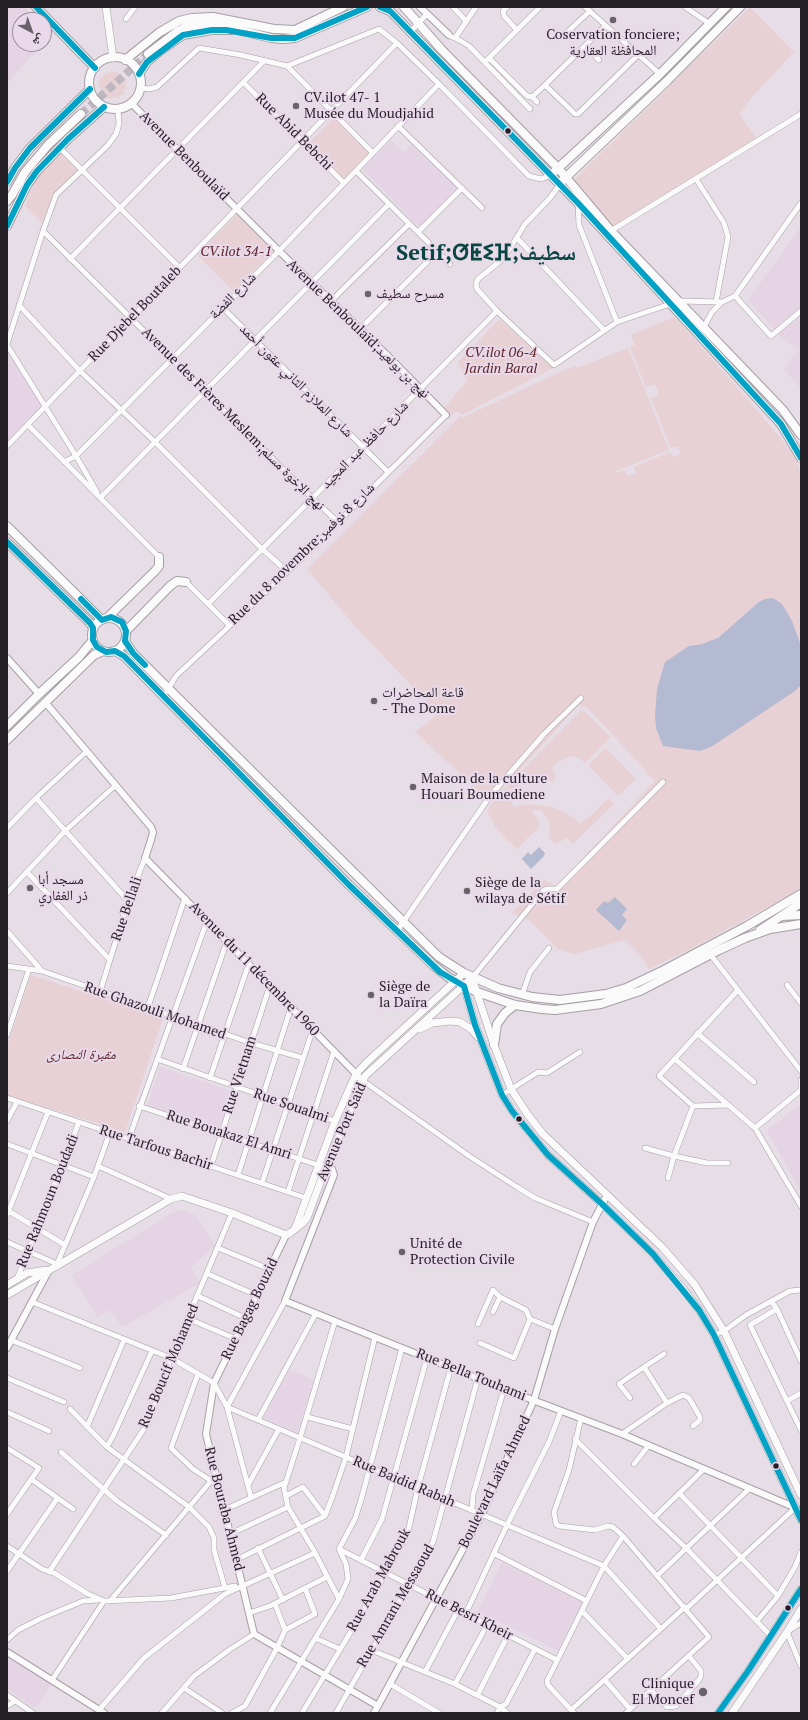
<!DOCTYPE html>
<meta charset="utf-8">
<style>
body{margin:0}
#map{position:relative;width:808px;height:1720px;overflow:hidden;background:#e6dde6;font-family:"PT Serif","Noto Naskh Arabic",serif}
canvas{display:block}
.frame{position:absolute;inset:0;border:8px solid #241f25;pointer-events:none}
.north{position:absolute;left:12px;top:12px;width:40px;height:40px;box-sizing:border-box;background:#e9d9ea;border:1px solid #9a8f9b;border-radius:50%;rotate:139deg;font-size:11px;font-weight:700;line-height:16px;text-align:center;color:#241f25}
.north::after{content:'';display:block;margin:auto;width:14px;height:18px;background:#686269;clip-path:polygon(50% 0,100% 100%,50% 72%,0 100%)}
</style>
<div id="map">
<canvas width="808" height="1720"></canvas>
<div class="frame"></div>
<div class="north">ش</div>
</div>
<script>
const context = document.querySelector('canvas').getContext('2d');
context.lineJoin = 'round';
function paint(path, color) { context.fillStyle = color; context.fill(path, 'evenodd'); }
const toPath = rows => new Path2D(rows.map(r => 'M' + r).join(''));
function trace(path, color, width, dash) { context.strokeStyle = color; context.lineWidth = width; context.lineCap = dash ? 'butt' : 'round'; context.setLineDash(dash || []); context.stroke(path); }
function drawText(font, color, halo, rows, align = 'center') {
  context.font = font + ' "PT Serif","Noto Naskh Arabic","Noto Sans Tifinagh",serif'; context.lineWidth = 4; context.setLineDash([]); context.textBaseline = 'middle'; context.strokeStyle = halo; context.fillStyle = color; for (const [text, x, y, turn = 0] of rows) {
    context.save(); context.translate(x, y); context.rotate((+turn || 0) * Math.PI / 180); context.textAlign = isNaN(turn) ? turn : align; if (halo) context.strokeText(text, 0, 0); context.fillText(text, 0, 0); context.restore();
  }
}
paint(toPath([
 [7,7,24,7,37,20,20,20,20,44,44,44,7,82],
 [391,140,403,152,412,144,458,188,419,227,362,169],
 [801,227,801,389,784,368,799,350,781,337,748,300],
 [7,349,41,404,40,411,7,443],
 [160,1067,232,1091,219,1130,147,1106],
 [797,1107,801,1107,801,1191,768,1133,768,1129],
 [183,1210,197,1216,215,1246,191,1268,200,1283,122,1327,111,1310,97,1317,72,1275,172,1213],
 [293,1371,314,1380,298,1433,264,1418,288,1372],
 [502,1562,583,1602,558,1651,478,1611],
 [7,1655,52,1684,35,1708,7,1690]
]), '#e4d4e4');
paint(toPath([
 [750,7,794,52,754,95,739,114,756,138,613,226,573,181],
 [111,70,114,72,117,72,123,76,127,82,125,85,127,88,124,91,124,95,120,95,118,98,114,97,111,99,104,97,103,93,100,93,101,88,98,85,100,78,103,77,104,73,108,73],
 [334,117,370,153,344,180,308,144],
 [60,151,81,171,56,195,43,224,25,206,37,177],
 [237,214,274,251,233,291,197,255],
 [675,317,756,409,787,446,797,460,801,476,801,889,691,949,649,969,640,955,625,940,574,954,558,949,530,921,512,913,544,880,557,886,655,781,587,707,578,706,491,801,484,796,415,732,438,714,354,625,307,569,460,416,462,418,562,371,576,366,577,368,628,348,669,450,616,471,616,473,625,470,628,476,636,473,634,467,670,452,673,457,681,454,678,446,671,448,651,398,659,395,655,384,646,387,630,347,635,345,631,335],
 [499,319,553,368,462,415,456,411,451,416,444,408,467,381,458,362],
 [582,709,611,737,585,763,579,758,569,756,554,765,552,769,555,775,554,782,543,779,530,780,505,792,514,807,529,804,553,807,573,817,580,824,595,812,604,802,610,799,614,804,573,844,567,838,555,844,549,837,550,823,541,810,531,811,539,820,538,829,528,837,518,849,508,841,496,828,487,811,493,801,506,787],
 [606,748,636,779,618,796,588,765],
 [31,975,163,1018,125,1132,7,1095,7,1047]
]), '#e7d1d4');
paint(toPath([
 [773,598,782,604,792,621,801,646,801,685,795,691,711,747,700,751,663,746,656,728,655,716,657,689,665,662,689,646,702,644,718,638,759,602,765,599],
 [539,847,545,853,544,856,531,869,522,859,528,852,531,855],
 [615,897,627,909,622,915,627,920,619,931,596,910,604,901,608,903]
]), '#b4bad2');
trace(toPath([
 [81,114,148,54]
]), '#bfb7bf', 8, [8, 4]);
const minor = toPath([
 [453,7,466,21],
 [507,7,503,11,504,16,517,30],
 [585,7,660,74],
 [685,7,710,24],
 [126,19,135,7],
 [410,32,427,14],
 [563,36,590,11],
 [452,37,455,38,476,7],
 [455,38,461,41,469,46,530,109],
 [586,46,599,60],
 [489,58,527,96,532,97],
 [485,62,540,7],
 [287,66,373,153],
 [243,82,344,183],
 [545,85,605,26],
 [140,88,149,89,157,87,199,48,241,55,287,66,379,29,397,43,439,84,529,176,541,179,551,175],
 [537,102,532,97,545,85,575,114,578,114,638,55],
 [398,126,482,208],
 [60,148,180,268],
 [356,171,450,264],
 [696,179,724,223,728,237,716,302],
 [560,184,550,198,525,224,504,258,478,279,476,284,477,289,497,311,554,365,617,322,679,301,722,302],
 [578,203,579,225,617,322],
 [43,231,312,498,338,522],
 [418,232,462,188],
 [609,232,801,114],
 [517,238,604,330],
 [70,259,264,61],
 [735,296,801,203],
 [331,301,409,224],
 [19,305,80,371,155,442,262,549,287,571],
 [222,307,387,471],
 [704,327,712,312,722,302,735,296,771,336,801,311],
 [360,329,437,252],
 [7,344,43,231,56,195,108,145,116,134,119,124,118,109],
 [7,345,76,456,97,492],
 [28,425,159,557],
 [7,446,397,43],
 [64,462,76,456,279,251,439,84],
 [100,498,389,204],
 [186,582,229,625],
 [208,604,497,311],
 [167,691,176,676,299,561,446,415],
 [36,798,128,901],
 [7,828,36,798,87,751],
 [27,872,110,960],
 [7,893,65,831,116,785],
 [7,931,42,971],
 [397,931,490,796,544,734,581,698],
 [710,954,801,1071],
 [7,966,42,971,251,1043,303,1058],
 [472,978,543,891,546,889,557,889,663,782],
 [787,985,801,1003],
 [100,992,128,901,145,858],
 [522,995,530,972,549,948],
 [148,1007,185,898],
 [697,1033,754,1082],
 [7,1035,29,969],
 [157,1059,335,1121],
 [675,1059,755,1128,801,1206],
 [183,1069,227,941],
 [210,1078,249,963],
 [362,1080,469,1156,517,1187,535,1198,593,1222],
 [801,1080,801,1087],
 [502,1095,538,1072,547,1073,580,1052],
 [7,1098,306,1198],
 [139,1106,318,1165],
 [693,1106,659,1076,738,990],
 [7,1121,17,1102],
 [755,1128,801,1090],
 [129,1138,207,921],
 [7,1144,94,1177],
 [645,1148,674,1156,707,1163,728,1163],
 [98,1166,171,1199],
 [211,1166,270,985],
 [238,1175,291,1007],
 [668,1178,674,1156,693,1106,728,1105],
 [262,1183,313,1029],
 [288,1192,334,1051],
 [7,1210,65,1245],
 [7,1215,48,1112],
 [7,1242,57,1264,94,1177,110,1132],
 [218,1248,269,1269],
 [208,1274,256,1295],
 [17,1279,79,1122],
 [198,1296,245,1318],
 [285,1301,227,1407,604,1566,661,1629],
 [771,1301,777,1309,801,1361],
 [32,1302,171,1358,214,1383,227,1407,251,1497],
 [777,1309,750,1325,801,1430],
 [493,1312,500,1297],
 [189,1319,236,1339],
 [335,1321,300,1438,284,1488,288,1507,313,1549,339,1599],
 [478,1324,493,1290,500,1297,526,1310,530,1319],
 [714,1335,724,1331,746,1315,790,1291,801,1290],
 [11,1340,80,1368],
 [480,1343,514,1358,530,1319,555,1329],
 [644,1367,664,1354],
 [198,1374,171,1448,193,1469,219,1486],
 [7,1378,64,1402],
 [630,1398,619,1384,644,1367,667,1403],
 [787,1401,801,1393],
 [70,1409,107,1447,189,1507,209,1527,214,1538,214,1550,225,1588],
 [7,1412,49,1431],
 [307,1417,353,1429],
 [581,1418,569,1470,554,1512,556,1524,559,1526,595,1530,608,1526,613,1527,623,1536,709,1637,626,1713],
 [258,1420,316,1313],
 [87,1427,124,1340],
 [622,1434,667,1403,683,1395,689,1398,700,1417,700,1420,693,1426],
 [575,1439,654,1518,686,1548,771,1636],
 [107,1447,114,1434,152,1351],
 [7,1448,39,1468,7,1514],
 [61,1452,117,1501,166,1535],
 [634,1464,649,1445],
 [31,1479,73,1509],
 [248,1485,279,1429],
 [679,1493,778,1596],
 [286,1496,303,1487,325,1516],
 [224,1510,286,1482],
 [472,1510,473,1495,504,1389],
 [654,1518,704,1469],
 [230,1534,288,1507],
 [7,1546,42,1569,54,1573,88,1594,104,1601,171,1598,235,1586],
 [258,1548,283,1600],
 [339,1549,557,1660],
 [495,1554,587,1601],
 [236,1560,325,1516,333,1495,346,1457,375,1337],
 [361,1560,382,1519,427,1358],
 [7,1571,57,1499],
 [49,1572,148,1423,171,1358,232,1213],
 [657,1576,750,1488],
 [110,1601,216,1475],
 [275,1604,285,1630,315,1614,305,1588],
 [686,1609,795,1508],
 [582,1611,628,1659],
 [249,1613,270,1606,327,1577],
 [466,1613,507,1525,549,1442,561,1411],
 [757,1621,778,1596,795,1567,801,1552],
 [801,1623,787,1632,801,1666],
 [315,1638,340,1649],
 [7,1640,18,1630,42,1618,83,1601,98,1600],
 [371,1650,455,1684,500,1707,507,1713],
 [425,1672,458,1610],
 [52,1680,104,1601],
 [605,1680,630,1709],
 [390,1684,439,1713],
 [455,1684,487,1625],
 [184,1688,222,1713],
 [651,1690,667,1707,676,1706,699,1680,701,1676,701,1671,689,1656],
 [478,1694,508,1635],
 [7,1695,33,1713],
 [7,1706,15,1701],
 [99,1710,144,1658,225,1594,315,1553],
 [571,1710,685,1607],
 [162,1713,194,1676,229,1650,254,1634],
 [232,1713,245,1706,277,1648,285,1630],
 [270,1713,339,1599,348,1579,346,1564,339,1549,355,1519,361,1500,402,1348],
 [302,1713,386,1573,408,1532,418,1487,451,1367],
 [336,1713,433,1542,478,1378],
 [497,1713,500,1707,506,1704,535,1649],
 [574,1713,548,1685,547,1681,604,1566,623,1536]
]);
const tertiary = toPath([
 [420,7,449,35],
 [131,103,279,251,394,362,446,415],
 [7,658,39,694],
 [45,702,151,827,153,832,151,840,145,858,362,1080],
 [322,1166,332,1169,334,1175,285,1301,504,1389,622,1434,796,1508],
 [286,1235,214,1383,206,1434,254,1634,378,1706],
 [7,1348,49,1270],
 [7,1652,104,1713],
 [374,1713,482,1514,534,1400,555,1329,593,1222,607,1195]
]);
const secondary = toPath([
 [106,7,113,58],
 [464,986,475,1025,502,1095,512,1111,548,1155,602,1204,653,1254,684,1290,699,1310,714,1335,801,1520],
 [420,1029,432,1023,451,1021,460,1022,471,1029,478,1037],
 [295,1229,335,1121,356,1074,367,1062,464,973],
 [7,1285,27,1273,46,1270],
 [7,1295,171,1199,182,1196,232,1213,286,1235,290,1233,303,1223,307,1218,326,1167,365,1076,472,978,494,1045,511,1089,528,1115,543,1134,662,1247,695,1285,724,1331,801,1495],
 [718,1713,748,1671,801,1589],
 [732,1713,787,1632,801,1609]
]);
const primary = toPath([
 [36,7,95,68],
 [380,7,390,11,578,203,781,424,801,458],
 [404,7,441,49,558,168,612,232,783,410,801,435],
 [223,24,242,31,271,38,283,39,295,38,367,7],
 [148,54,178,31,188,26,201,24,228,24],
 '89 83a26 26 0 1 1 52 0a26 26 0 1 1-52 0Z',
 [125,60,160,32,179,21,192,18,213,17,274,29,295,30,343,7],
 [139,74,147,62,160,51,183,35,212,30,232,30],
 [555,171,660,74,726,7],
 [563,180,667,81,740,7],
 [7,182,15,168,30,148,90,89],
 [7,201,12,195,25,172,48,145,81,114],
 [7,226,27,185,37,171,68,139,104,107],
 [7,526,102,620],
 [7,542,90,623,93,628],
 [108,617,155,571,159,566,159,557],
 '92 635a17 17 0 1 1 34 0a17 17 0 1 1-34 0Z',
 [126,631,170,586,177,581,186,582],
 [125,641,133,653,169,689,439,957,464,973,498,988,532,997,560,1000,606,994,626,988,664,970,747,926,801,894],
 [115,651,124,656,349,885,433,965,448,977,477,992,515,1005,542,1009,555,1010,601,1004,640,991,719,950,745,938,770,929,801,924],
 [7,726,39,694,79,657,93,640],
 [7,740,94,655,103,651],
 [782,916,801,915],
 [760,930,801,903],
 [494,1045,497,1024,505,1013,515,1005]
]);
trace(minor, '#a69fa6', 6);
trace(tertiary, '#a69fa6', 8);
trace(secondary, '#a69fa6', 8);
trace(primary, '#a69fa6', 10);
trace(minor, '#fbfafb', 5);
trace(tertiary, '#fbfafb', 6);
trace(secondary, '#fbfafb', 7);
trace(primary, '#fbfafb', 8);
trace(toPath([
 [36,7,95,68],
 [380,7,390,11,578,203,781,424,801,458],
 [139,74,147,62,183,35,212,30,226,30,271,38,295,38,367,7],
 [7,182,15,168,30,148,90,89],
 [7,226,27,185,37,171,68,139,104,107],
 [7,542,90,623,93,628,93,640,97,647,106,652,115,651,124,656,349,885,440,972,464,986,475,1025,502,1095,512,1111,548,1155,602,1204,653,1254,699,1310,714,1335,801,1520],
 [81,599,102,620,111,617,122,622,126,631,125,641,133,653,145,665],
 [718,1713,748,1671,801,1589]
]), '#02a2c6', 6);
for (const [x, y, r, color] of [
 [613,20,4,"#686269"],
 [296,106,4,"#686269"],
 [508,131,3.5,"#241f25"],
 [368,294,4,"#686269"],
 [374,701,4,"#686269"],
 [413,787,4,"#686269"],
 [30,888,4,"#686269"],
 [467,891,4,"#686269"],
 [371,995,4,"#686269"],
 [519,1119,3.5,"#241f25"],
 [402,1252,4,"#686269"],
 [776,1466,3.5,"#241f25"],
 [788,1608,3.5,"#241f25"],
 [703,1692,5,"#686269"]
]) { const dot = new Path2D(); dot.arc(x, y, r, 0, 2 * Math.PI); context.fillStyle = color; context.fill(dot); trace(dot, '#e9d9ea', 1.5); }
drawText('14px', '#241f25', '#e9d9ea', [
 ["Coservation fonciere;",613,35,"center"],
 ["المحافظة العقارية",613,51,"center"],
 ["CV.ilot 47- 1",304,98],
 ["Musée du Moudjahid",304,114],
 ["مسرح سطيف",376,294],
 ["قاعة المحاضرات",382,693],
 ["- The Dome",382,709],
 ["Maison de la culture",421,779],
 ["Houari Boumediene",421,795],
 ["مسجد أبا",38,880],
 ["ذر الغفاري",38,896],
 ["Siège de la",475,883],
 ["wilaya de Sétif",475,899],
 ["Siège de",379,987],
 ["la Daïra",379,1003],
 ["Unité de",410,1244],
 ["Protection Civile",410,1260],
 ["Clinique",694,1684,"right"],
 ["El Moncef",694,1700,"right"]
], 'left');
drawText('14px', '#241f25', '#e9d9ea', [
 ["Rue Abid Bebchi",294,132,45],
 ["Avenue Benboulaïd",184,156,45],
 ["شارع الفضة",233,296,-45],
 ["Rue Djebel Boutaleb",135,314,-46],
 ["Avenue Benboulaïd;نهج بن بولعيد",358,329,44],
 ["شارع الملازم الثاني عقون أحمد",296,381,45],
 ["Avenue des Frères Meslem;نهج الإخوة مسلم",233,419,45],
 ["شارع حافظ عبد المجيد",365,445,-45],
 ["Rue du 8 novembre;شارع 8 نوفمبر",302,554,-44],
 ["Rue Bellali",127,909,-71],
 ["Avenue du 11 décembre 1960",254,969,46],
 ["Rue Ghazouli Mohamed",155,1011,19],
 ["Rue Vietnam",240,1075,-72],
 ["Rue Soualmi",291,1106,19],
 ["Avenue Port Saïd",342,1132,-67],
 ["Rue Bouakaz El Amri",229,1135,18],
 ["Rue Tarfous Bachir",156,1148,18],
 ["Rue Rahmoun Boudadi",48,1201,-68],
 ["Rue Bagag Bouzid",250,1309,-64],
 ["Rue Boucif Mohamed",169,1366,-67],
 ["Rue Bella Touhami",471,1375,22],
 ["Rue Baidid Rabah",404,1482,23],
 ["Boulevard Laïfa Ahmed",495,1482,-64],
 ["Rue Bouraba Ahmed",224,1509,76],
 ["Rue Arab Mabrouk",379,1580,-61],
 ["Rue Amrani Messaoud",396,1606,-60],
 ["Rue Besri Kheir",469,1615,27]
]);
drawText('italic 14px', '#5c2728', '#e9d9ea', [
 ["CV.ilot 34-1",236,252],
 ["CV.ilot 06-4",501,353],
 ["Jardin Baral",501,369],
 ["مقبرة النصارى",81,1055]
]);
drawText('bold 22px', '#084741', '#e9d9ea', [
 ["Setif;ⵚⵟⵉⴼ;سطيف",486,254]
]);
</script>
